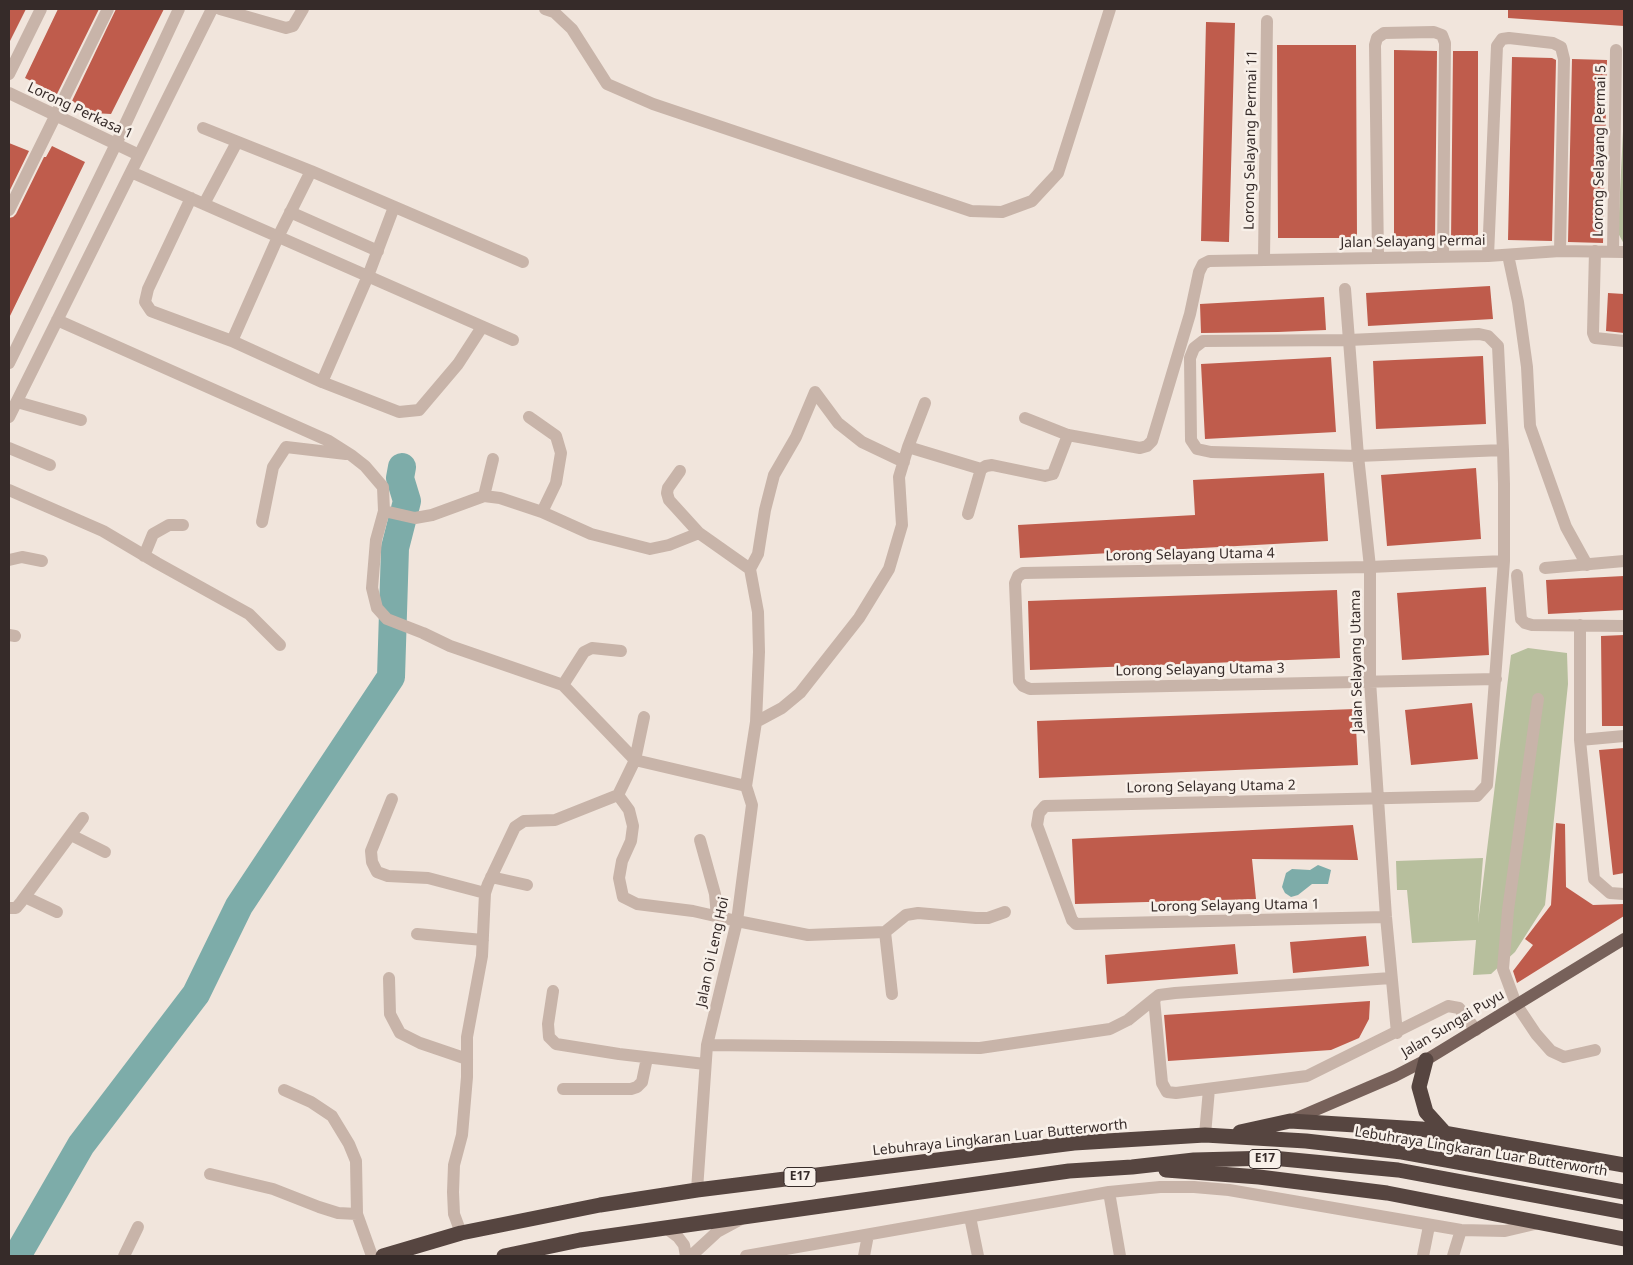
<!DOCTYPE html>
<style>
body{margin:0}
#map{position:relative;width:1633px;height:1265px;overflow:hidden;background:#f1e5dc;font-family:"Noto Sans",sans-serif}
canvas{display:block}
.frame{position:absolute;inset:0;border:10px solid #362b29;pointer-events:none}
</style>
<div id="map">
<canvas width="1633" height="1265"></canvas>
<div class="frame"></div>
</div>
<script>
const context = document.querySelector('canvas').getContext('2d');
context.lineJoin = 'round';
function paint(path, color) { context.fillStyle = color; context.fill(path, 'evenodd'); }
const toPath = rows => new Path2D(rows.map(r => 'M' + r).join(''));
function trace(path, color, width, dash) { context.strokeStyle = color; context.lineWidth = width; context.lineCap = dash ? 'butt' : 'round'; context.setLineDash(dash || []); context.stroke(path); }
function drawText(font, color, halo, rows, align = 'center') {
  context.font = font + ' "Noto Sans",sans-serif'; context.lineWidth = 5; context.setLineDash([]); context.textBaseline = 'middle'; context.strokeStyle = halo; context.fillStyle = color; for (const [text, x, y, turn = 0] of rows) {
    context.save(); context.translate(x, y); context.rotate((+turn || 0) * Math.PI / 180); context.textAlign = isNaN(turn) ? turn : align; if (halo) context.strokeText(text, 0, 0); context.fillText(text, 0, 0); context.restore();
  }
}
paint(toPath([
 [1624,111,1624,244,1618,233],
 [1528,648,1567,653,1568,684,1545,905,1515,952,1491,974,1473,975,1476,940,1412,943,1407,890,1397,890,1396,861,1483,858,1478,923,1511,655]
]), '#b7bf9d');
paint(toPath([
 [1318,865,1331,870,1328,884,1312,884,1298,895,1291,897,1285,893,1282,887,1286,873,1292,869,1310,870]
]), '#7daca9');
trace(toPath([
 [17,1256,81,1145,196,994,239,906,391,677,395,548,407,501,400,478,402,467]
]), '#7daca9', 28);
paint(toPath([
 [9,9,26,9,9,43],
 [58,9,99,9,57,94,25,78],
 [116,9,164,9,111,114,93,113,72,101],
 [1508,9,1624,9,1624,26,1508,18],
 [1206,22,1235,23,1229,242,1201,241],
 [1277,45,1356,45,1357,238,1278,238],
 [1394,50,1437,51,1435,241,1394,241],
 [1453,51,1478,51,1478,242,1451,242],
 [1512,57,1552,58,1556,60,1552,241,1508,240],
 [1572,59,1607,60,1603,243,1568,242],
 [9,143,29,151,9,192],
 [52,146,85,162,9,318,9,218,13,217,16,214,44,157,46,157],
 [1490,286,1493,319,1368,326,1366,293],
 [1608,293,1624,294,1624,333,1606,331],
 [1324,297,1326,330,1278,332,1201,333,1200,304],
 [1483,356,1486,424,1376,429,1373,361],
 [1331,357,1336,432,1205,439,1201,364],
 [1476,468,1481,539,1387,546,1381,475],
 [1324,473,1328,541,1020,558,1018,525,1195,515,1193,480],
 [1624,576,1624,610,1548,614,1546,580],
 [1486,587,1489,655,1402,660,1397,593],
 [1337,590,1340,658,1030,670,1028,601],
 [1624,635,1624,726,1602,726,1601,636],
 [1472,703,1478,759,1411,765,1405,710],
 [1355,709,1358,765,1039,778,1037,721],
 [1624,748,1624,873,1613,875,1599,750],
 [1556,823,1565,824,1566,887,1593,905,1624,904,1624,916,1517,983,1513,971,1533,945,1525,939,1551,905],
 [1353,825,1358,860,1252,859,1256,899,1075,904,1072,839],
 [1366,936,1369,966,1293,973,1290,942],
 [1235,944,1238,974,1107,984,1105,955],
 [1370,1001,1369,1019,1359,1038,1331,1050,1168,1061,1164,1015]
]), '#bf5c4c');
trace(toPath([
 [220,9,286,28,293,26,303,9],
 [545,9,554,12,572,29,607,84,653,104,971,211,1002,212,1032,201,1058,173,1110,9],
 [9,74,41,9],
 [9,93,139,155],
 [203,128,311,171,523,262],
 [131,172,513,340],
 [191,198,148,289,145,302,151,311,232,341,322,382,399,412,419,410,458,364,482,327],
 [204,204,237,142],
 [9,210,108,9],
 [290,212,378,251],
 [1595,251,1593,333,1595,338,1624,341],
 [1613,252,1616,50],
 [1508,255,1518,302,1527,367,1530,426,1566,527,1587,565],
 [1488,256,1497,46,1502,39,1509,38,1553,43,1561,47,1564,59,1560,251],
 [1378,257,1375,45,1377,38,1384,33,1434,32,1442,35,1445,43,1443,255],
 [1264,259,1267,21],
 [1345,289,1358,456,1370,567,1370,681,1386,917,1397,1033],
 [57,320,329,441,351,455,365,466,383,487,384,511,376,540,372,588,377,608,387,619,423,633,450,646,563,685,635,760,746,786],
 [232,341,278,237,311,171],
 [9,363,116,144,179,9],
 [322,382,368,276,394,207],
 [17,402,81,420],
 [9,417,212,9],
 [529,417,556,436,561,453,556,483,542,512],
 [1025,418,1068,435,1140,448,1147,446,1152,441,1190,314,1199,272,1203,264,1209,261,1488,256,1560,251,1624,252],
 [908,447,981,469,986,466,992,465,1045,476,1053,474,1068,435],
 [9,448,50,465],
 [680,471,668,488,667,493,669,500,699,533,750,569],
 [9,490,103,531,157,563,249,614,280,645],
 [484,496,493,459],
 [384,511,415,518,432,515,484,496,500,498,542,512,591,534,650,549,669,545,699,533],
 [968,514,981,469],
 [262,522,273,467,286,447,346,454],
 [144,556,153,534,169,525,183,525],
 [9,560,22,557,42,561],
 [1545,568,1624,561],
 [1517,575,1521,619,1525,623,1532,625,1624,626],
 [1580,625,1580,740,1594,879,1610,893,1624,894],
 [9,635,15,636],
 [1496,679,1030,689,1023,686,1019,681,1015,583,1018,576,1023,573,1370,567,1504,561],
 [563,685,584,652,592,648,621,651],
 [1538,699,1508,910,1503,969,1516,1004,1536,1034,1551,1051,1564,1057,1595,1050],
 [644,717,635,760,618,795,629,810,633,826,631,841,622,861,619,878,623,897,637,904,693,911,737,921,808,935,885,932,906,915,918,913,976,918,988,918,1005,912],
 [756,722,782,708,800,693,859,618,889,569,902,525,899,477,908,447,925,403],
 [1580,740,1624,736],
 [392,799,371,851,372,862,377,872,388,876,428,878,485,893],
 [71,835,105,852],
 [700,840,715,894,717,917],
 [491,877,527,885],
 [25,897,57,912],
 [9,908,16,908,21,902,83,818],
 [1386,917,1076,924,1072,920,1037,825,1039,813,1045,806,1477,796,1487,785,1504,561,1504,484,1503,450,1498,346,1488,336,1479,334,1349,340,1203,341,1194,348,1190,358,1191,440,1197,449,1211,452,1358,456,1503,450],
 [885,932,892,994],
 [417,934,483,940],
 [389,978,390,1014,400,1033,420,1043,467,1059],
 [1391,978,1175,993,1159,995,1154,999,1162,1083,1167,1092,1176,1093,1307,1076,1448,1006,1459,1008,1476,1030],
 [553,991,548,1024,549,1037,556,1044,619,1054,705,1064],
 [707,1045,980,1048,1110,1029,1128,1020,1154,999],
 [563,1089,631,1089,637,1087,642,1082,647,1058],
 [284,1090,311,1102,332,1116,349,1144,356,1161,357,1214,372,1256],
 [1205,1135,1209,1089],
 [210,1174,273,1189,319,1207,338,1213,357,1214],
 [697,1190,707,1045,737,921,752,805,746,786,756,722,759,652,758,612,750,569,758,554,765,510,774,475,796,437,815,392,838,423,862,442,904,462],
 [1109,1192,1120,1256],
 [970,1217,978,1256],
 [666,1228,678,1237,684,1245,686,1256],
 [461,1233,454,1214,453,1192,454,1165,462,1135,467,1077,467,1037,482,956,485,893,488,884,515,827,524,821,555,820,618,795],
 [124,1256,138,1227],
 [691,1256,717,1232,743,1218],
 [746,1256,1109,1192,1160,1187,1194,1187,1229,1190,1461,1230,1505,1231,1539,1223],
 [864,1256,868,1235],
 [1423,1256,1429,1226],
 [1453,1256,1461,1230]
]), '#c8b4a9', 12);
trace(toPath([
 [1290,1121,1395,1076,1426,1060,1624,939]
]), '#77615a', 12);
trace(toPath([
 [1426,1060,1419,1087,1426,1112,1444,1132],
 [1240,1132,1290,1121,1421,1129,1624,1165],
 [1166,1170,1259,1177,1387,1193,1624,1239],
 [383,1256,461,1233,600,1205,697,1190,1074,1143,1205,1135,1306,1141,1402,1152,1624,1192],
 [504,1256,580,1240,1069,1171,1132,1167,1194,1160,1272,1158,1398,1170,1624,1212]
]), '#564540', 15);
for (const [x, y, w] of [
 [1265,1159,32],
 [800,1177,32]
]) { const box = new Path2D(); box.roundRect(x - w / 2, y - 9.5, w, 19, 4); context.fillStyle = '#f8f0e9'; context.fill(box); trace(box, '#362b29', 1); }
drawText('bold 12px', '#362b29', null, [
 ["E17",1265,1159],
 ["E17",800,1177]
]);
drawText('14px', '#362b29', '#f8f0e9', [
 ["Lorong Perkasa 1",80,111,25],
 ["Lorong Selayang Permai 11",1251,140,-89],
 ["Lorong Selayang Permai 5",1600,151,-89],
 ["Jalan Selayang Permai",1413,242,-1],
 ["Lorong Selayang Utama 4",1190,555,-1],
 ["Jalan Selayang Utama",1357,661,-91],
 ["Lorong Selayang Utama 3",1200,670,-1],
 ["Lorong Selayang Utama 2",1211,787,-1],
 ["Lorong Selayang Utama 1",1235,906,-1],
 ["Jalan Oi Leng Hoi",713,952,-78],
 ["Jalan Sungai Puyu",1453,1024,-31],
 ["Lebuhraya Lingkaran Luar Butterworth",1000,1138,-6],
 ["Lebuhraya Lingkaran Luar Butterworth",1481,1152,9]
]);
</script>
